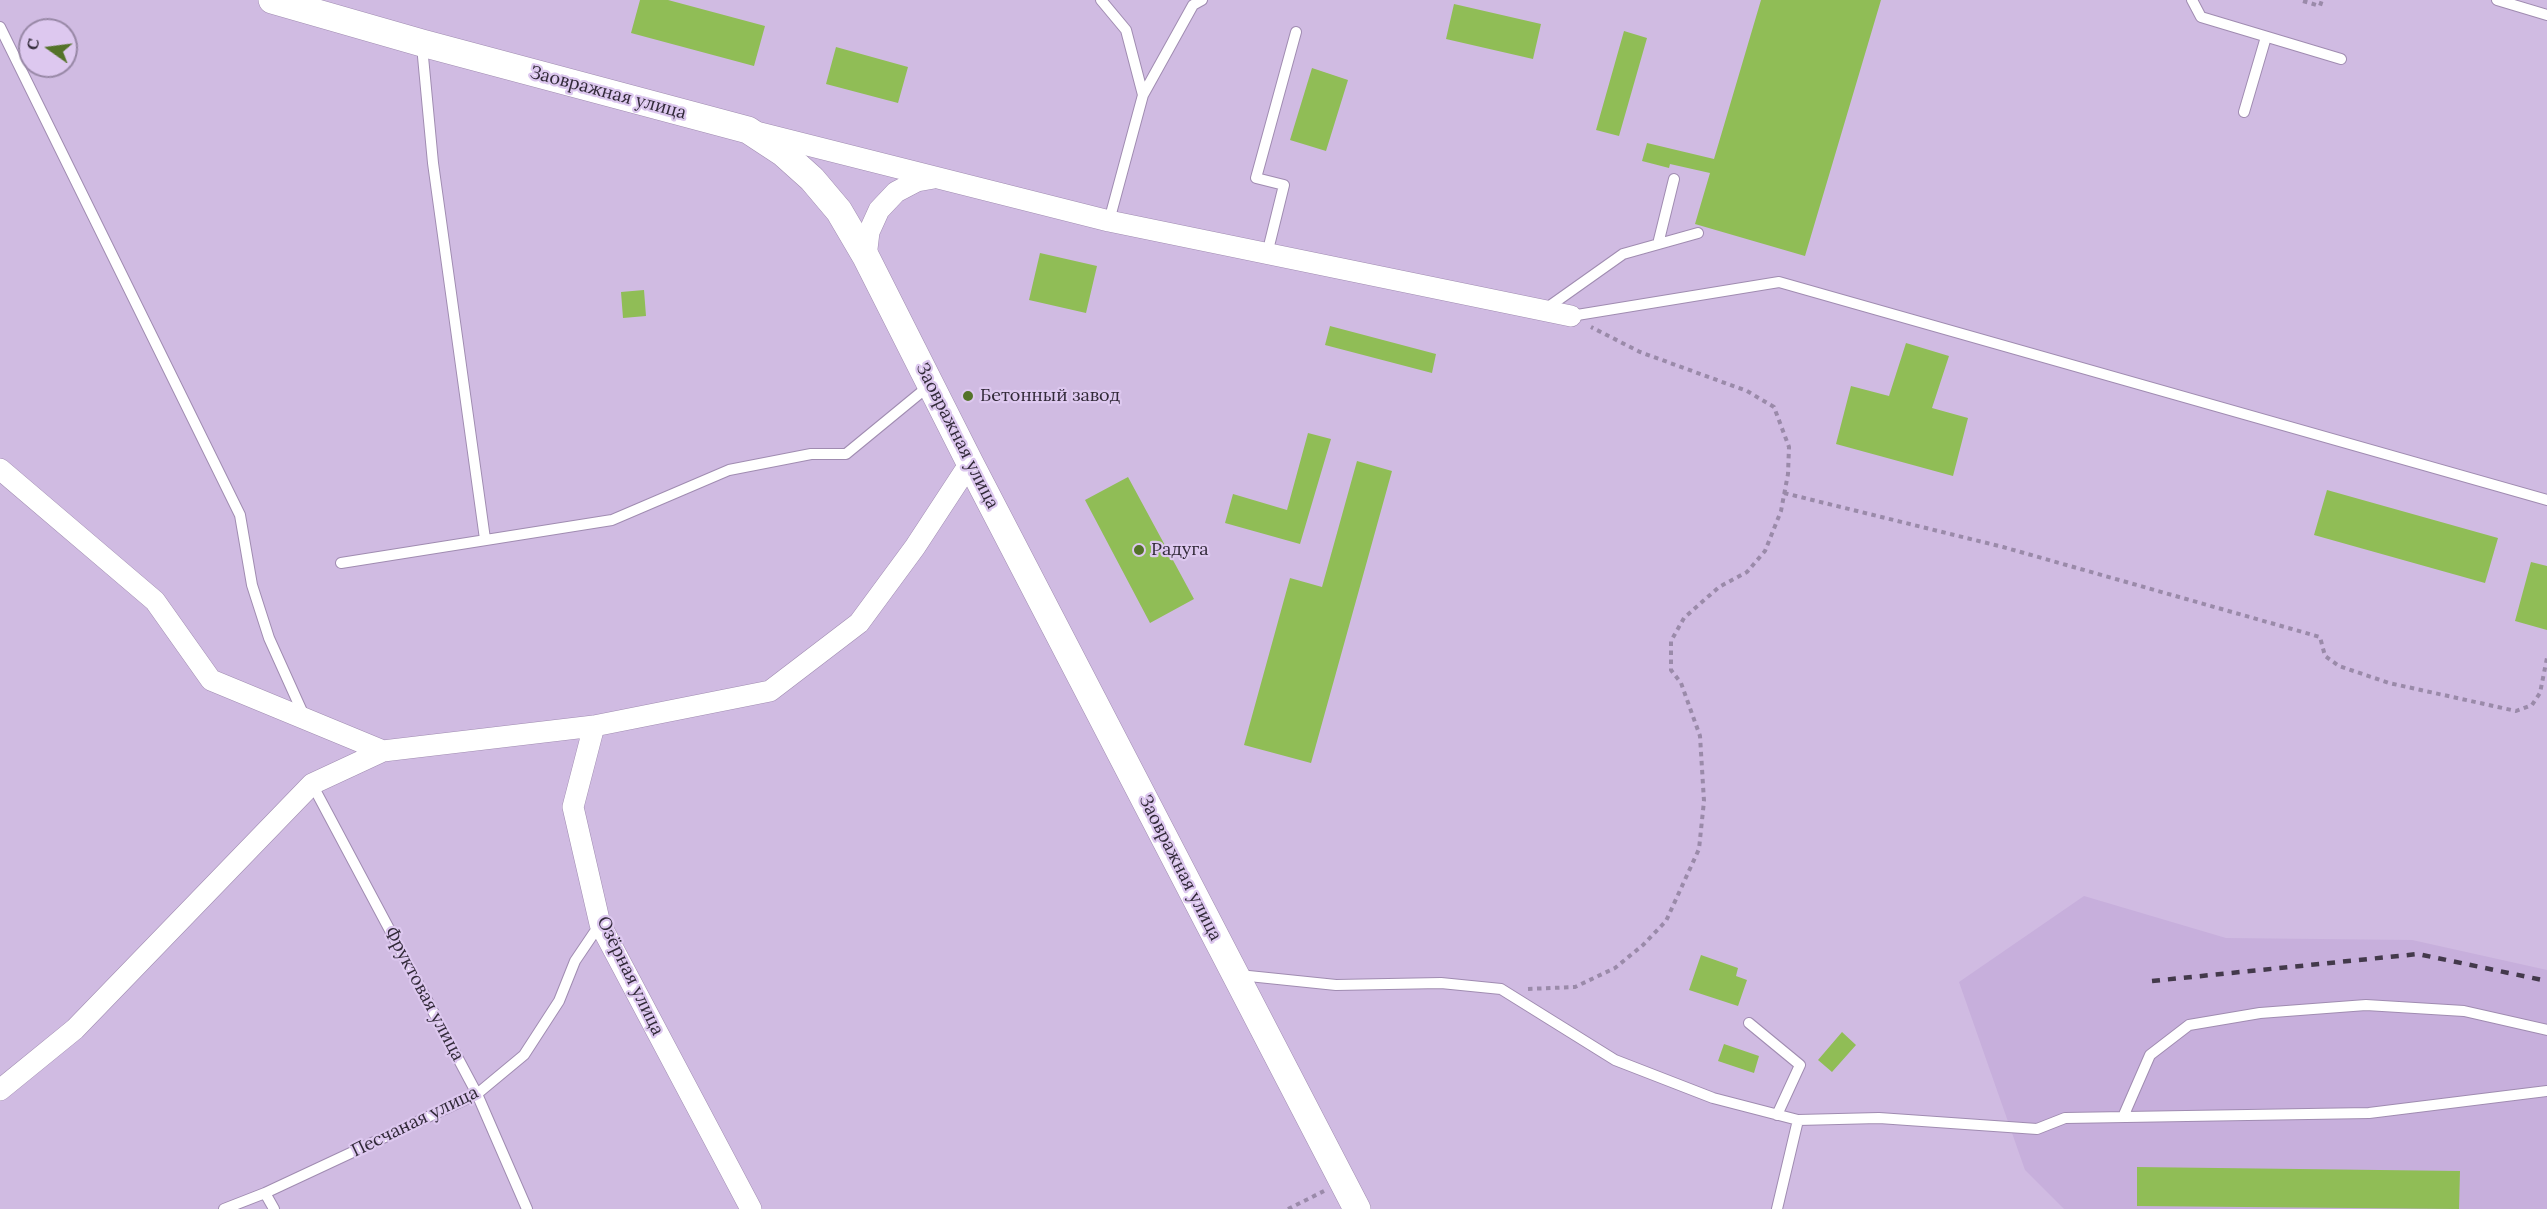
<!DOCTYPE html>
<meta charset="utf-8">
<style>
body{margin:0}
#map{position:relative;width:2547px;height:1209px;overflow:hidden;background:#d0bbe2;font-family:Lora,serif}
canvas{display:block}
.north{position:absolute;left:18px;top:18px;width:60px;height:60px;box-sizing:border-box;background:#ddc8ef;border:2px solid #9888a6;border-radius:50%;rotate:284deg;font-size:16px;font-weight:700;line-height:24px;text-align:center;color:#312938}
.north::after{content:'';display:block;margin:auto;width:21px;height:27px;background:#547329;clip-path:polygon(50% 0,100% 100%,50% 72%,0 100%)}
</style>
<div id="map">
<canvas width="2547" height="1209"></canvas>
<div class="north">С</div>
</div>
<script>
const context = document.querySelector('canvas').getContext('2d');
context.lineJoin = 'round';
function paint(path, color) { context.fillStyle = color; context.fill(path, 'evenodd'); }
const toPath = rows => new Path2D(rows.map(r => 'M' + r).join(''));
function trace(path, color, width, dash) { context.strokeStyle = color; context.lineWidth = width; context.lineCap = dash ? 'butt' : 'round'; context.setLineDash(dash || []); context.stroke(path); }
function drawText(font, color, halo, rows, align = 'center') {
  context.font = font + ' Lora,serif'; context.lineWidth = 4.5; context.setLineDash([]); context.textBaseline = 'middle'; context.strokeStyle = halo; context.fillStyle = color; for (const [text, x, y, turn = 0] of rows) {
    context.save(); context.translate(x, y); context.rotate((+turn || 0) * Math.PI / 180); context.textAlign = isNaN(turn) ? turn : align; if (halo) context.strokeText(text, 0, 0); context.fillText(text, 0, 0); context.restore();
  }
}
paint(toPath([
 [2084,896,2226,938,2412,940,2547,970,2547,1209,2064,1209,2025,1170,1959,982]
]), '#c7afdc');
paint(toPath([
 [640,0,668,0,765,26,754,66,631,33],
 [1761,0,1881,0,1805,256,1695,224,1710,173,1670,164,1669,168,1642,161,1647,143,1714,159],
 [1454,4,1541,24,1533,59,1446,39],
 [1624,31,1647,38,1619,136,1596,130],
 [836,47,908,67,898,103,826,84],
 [1312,68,1348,80,1326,151,1290,140],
 [1040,253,1097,266,1086,313,1029,300],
 [644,290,646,316,623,318,621,292],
 [1330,326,1436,354,1432,373,1325,345],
 [1906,343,1949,356,1932,408,1968,418,1953,476,1836,444,1851,386,1889,396],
 [1308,433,1331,439,1300,544,1225,523,1233,494,1287,510],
 [1357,461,1392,471,1311,763,1244,745,1290,578,1322,587],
 [1128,477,1194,599,1150,623,1085,500],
 [2327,490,2498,538,2485,583,2314,535],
 [2531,562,2547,566,2547,630,2515,621],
 [1701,955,1738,968,1736,976,1747,980,1738,1006,1689,990],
 [1842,1032,1856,1045,1832,1072,1818,1060],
 [1724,1044,1759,1056,1754,1073,1718,1061],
 [2137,1167,2460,1171,2459,1209,2137,1206]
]), '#90bd56');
const service = toPath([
 [1101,0,1126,30,1143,95],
 [2192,0,2201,17,2341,59],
 [2497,0,2547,15],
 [0,27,240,515,252,585,269,638,305,718],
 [422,46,433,163,485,539],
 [2244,112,2266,37],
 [1109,221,1143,95,1193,5,1202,0],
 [1658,244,1674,179],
 [1267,254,1284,185,1256,178,1296,32],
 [1544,310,1623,254,1698,233],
 [1571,316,1779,282,2547,500],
 [341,563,612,520,729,470,811,454,846,454,930,385],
 [312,784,477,1094,527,1209],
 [1239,975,1336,985,1441,983,1501,989,1615,1060,1713,1098,1798,1120,1879,1118,2037,1129,2065,1118,2369,1113,2547,1091],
 [1749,1023,1800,1065,1777,1115],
 [2123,1117,2150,1055,2189,1025,2260,1013,2366,1005,2464,1011,2547,1030],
 [265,1193,274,1209],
 [224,1209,265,1193,477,1094,524,1055,559,1001,575,961,600,924],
 [1777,1209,1798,1120]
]);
const minor = toPath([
 [760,133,1109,221,1571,316],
 [866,257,869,232,879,210,896,192,917,181,934,178],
 [0,469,155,601,211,680,383,751],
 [594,726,573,807,600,924,751,1209],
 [0,1090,75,1029,312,784,383,751,594,726,770,691,859,623,915,547,970,463]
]);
const tertiary = toPath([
 [272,0,422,43,748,130,783,153,812,179,839,211,866,257,970,463,1357,1209]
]);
trace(service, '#a08cb1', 12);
trace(minor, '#a08cb1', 22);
trace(tertiary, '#a08cb1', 28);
trace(toPath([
 [2303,1,2320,6,2322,0],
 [1784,493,2003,547,2320,637,2325,656,2339,666,2389,683,2516,711,2532,705,2540,693,2547,658],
 [1528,989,1575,987,1615,968,1643,945,1666,921,1699,849,1704,801,1700,736,1681,683,1671,670,1671,641,1684,618,1719,587,1747,572,1765,551,1781,511,1788,474,1789,447,1774,407,1747,391,1640,352,1591,327],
 [1288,1209,1324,1191]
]), '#9a8aa9', 4, [4.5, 4.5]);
trace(service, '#fff', 10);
trace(minor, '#fff', 21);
trace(tertiary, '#fff', 27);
trace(toPath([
 [2152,981,2418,954,2547,981]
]), '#43394b', 4.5, [8, 8]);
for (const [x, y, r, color] of [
 [968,396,6,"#547329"],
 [1139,550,6,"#547329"]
]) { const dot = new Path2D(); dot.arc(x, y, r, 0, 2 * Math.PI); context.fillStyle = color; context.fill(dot); trace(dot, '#ddc8ef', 2); }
drawText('18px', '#312938', '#ddc8ef', [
 ["Заовражная улица",608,93,15],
 ["Заовражная улица",957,436,63],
 ["Заовражная улица",1180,868,63],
 ["Озёрная улица",630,976,64],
 ["Фруктовая улица",424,994,62],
 ["Песчаная улица",415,1122,-26]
]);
drawText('18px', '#312938', '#ddc8ef', [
 ["Бетонный завод",980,396],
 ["Радуга",1151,550]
], 'left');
</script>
